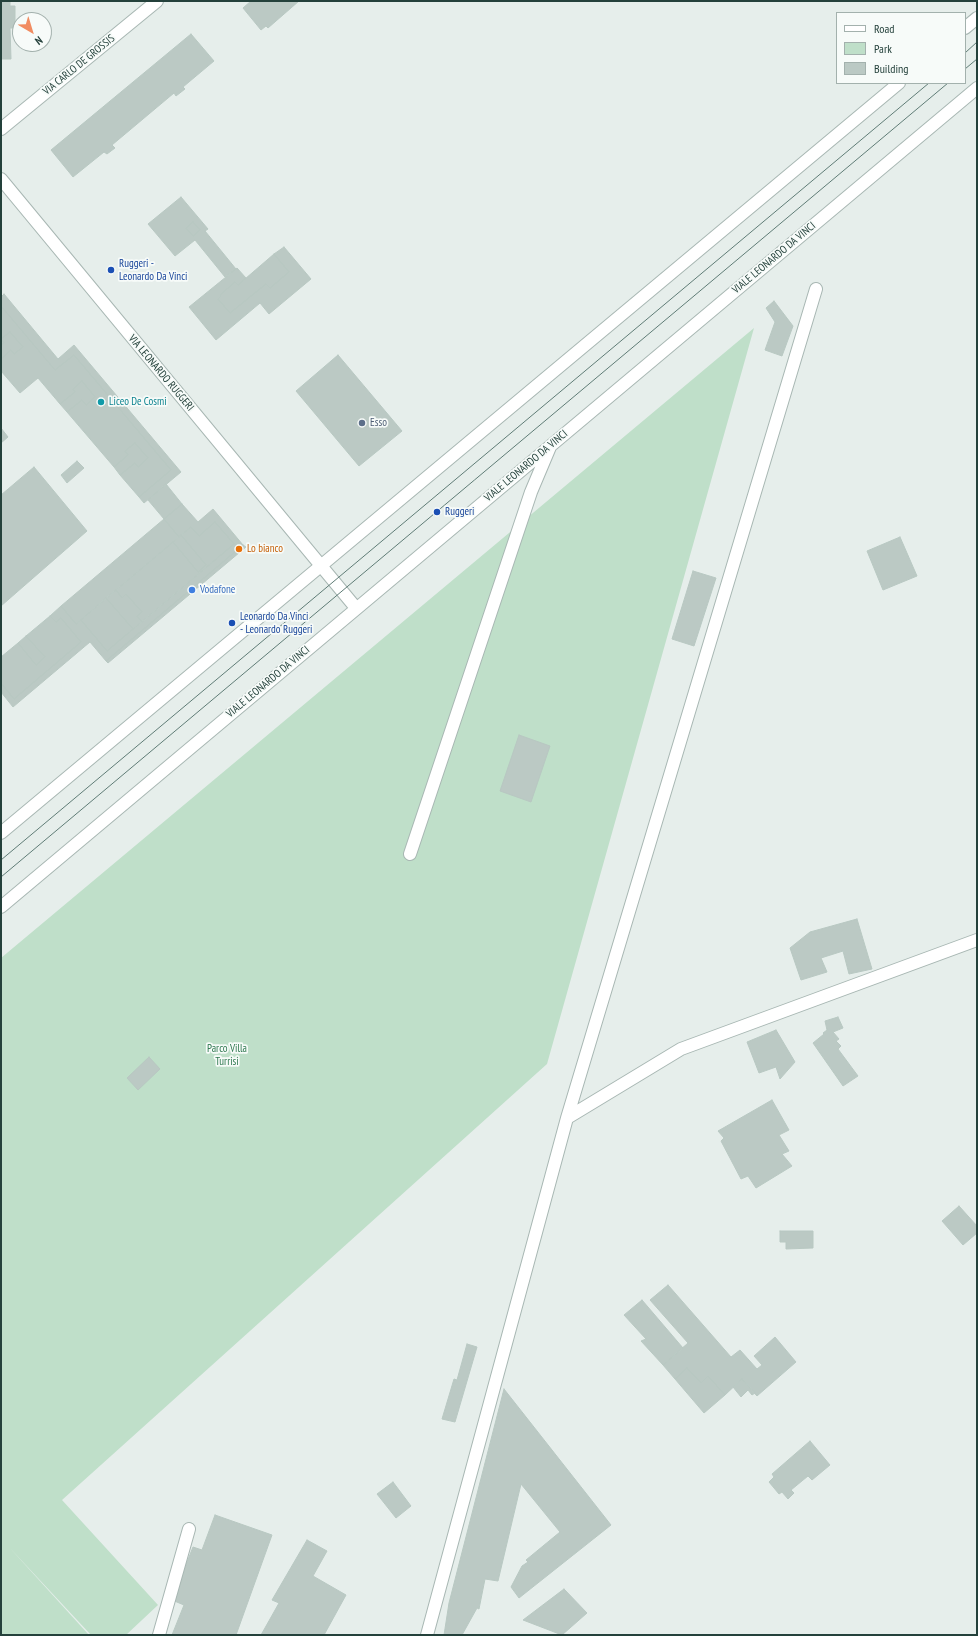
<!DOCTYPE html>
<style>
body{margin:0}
#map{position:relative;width:978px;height:1636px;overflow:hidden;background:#e6eeeb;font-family:"PT Sans Narrow",sans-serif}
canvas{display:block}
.frame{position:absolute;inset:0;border:2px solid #24413b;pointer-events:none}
.legend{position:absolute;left:836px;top:12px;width:130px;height:72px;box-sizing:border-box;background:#f7fbf9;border:1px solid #a3b1ad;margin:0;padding:5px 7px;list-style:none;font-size:12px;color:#24413b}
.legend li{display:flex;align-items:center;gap:8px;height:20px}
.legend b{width:20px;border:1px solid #a3b1ad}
.north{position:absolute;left:12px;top:12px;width:40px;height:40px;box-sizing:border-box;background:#f7fbf9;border:1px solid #a3b1ad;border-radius:50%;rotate:142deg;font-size:11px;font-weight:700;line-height:16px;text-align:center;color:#24413b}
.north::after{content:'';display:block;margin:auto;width:14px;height:18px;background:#f18c61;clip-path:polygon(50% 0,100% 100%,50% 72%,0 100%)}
</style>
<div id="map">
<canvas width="978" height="1636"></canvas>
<div class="frame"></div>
<ul class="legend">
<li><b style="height:5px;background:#fff"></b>Road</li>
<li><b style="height:11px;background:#bfdfc9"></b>Park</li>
<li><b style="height:11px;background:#bbc9c4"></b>Building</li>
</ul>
<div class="north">N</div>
</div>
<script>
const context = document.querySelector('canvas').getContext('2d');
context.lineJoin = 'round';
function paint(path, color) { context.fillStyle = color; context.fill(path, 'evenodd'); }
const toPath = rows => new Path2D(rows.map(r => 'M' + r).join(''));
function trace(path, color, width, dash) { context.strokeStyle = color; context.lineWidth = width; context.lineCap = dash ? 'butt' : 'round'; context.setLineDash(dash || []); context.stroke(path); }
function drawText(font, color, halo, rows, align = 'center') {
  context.font = font + ' "PT Sans Narrow",sans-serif'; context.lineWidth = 3.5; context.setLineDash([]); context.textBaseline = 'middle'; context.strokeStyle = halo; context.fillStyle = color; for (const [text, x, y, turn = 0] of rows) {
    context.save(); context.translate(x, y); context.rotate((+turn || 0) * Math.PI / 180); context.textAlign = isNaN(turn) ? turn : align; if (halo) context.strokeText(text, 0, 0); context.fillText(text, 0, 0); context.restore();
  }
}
paint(toPath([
 [754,328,547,1064,62,1500,158,1605,126,1635,91,1635,9,1547,89,1635,1,1635,1,958]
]), '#bfdfc9');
const building = toPath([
 [1,1,10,1,10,6,15,6,15,28,10,28,11,59,1,59,1,1],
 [251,1,299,1,268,28,266,26,261,30,243,8,251,1],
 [191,34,214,61,183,87,185,89,176,96,174,93,112,145,115,148,107,154,104,152,73,177,51,150,191,34],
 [181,197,208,229,205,231,236,269,225,277,195,240,175,256,148,224,181,197],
 [193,222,200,230,193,236,186,228,193,222],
 [193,222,200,230,193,236,186,228,193,222],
 [284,247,311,279,269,314,260,303,216,340,189,307,237,268,246,278,238,285,235,282,220,295,221,296,218,299,230,313,266,284,270,288,289,272,274,254,284,247],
 [274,254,289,272,270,288,266,284,230,313,218,299,221,296,220,295,235,282,238,285,274,254],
 [4,294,58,359,74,345,181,472,144,503,139,497,171,470,74,355,55,370,1,306,1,297,4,294],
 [774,301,793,326,782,356,765,350,775,322,766,308,774,301],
 [1,306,55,370,74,355,171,470,139,497,120,475,135,463,138,467,148,458,135,443,125,451,128,455,114,467,67,412,82,400,86,405,95,397,82,381,73,389,75,392,60,404,38,378,20,393,1,371,1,359,11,350,14,354,23,347,10,332,1,339,4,343,1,345,1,306],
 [10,332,23,347,14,354,11,350,1,359,1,345,4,343,1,339,10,332],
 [338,355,402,431,359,466,296,391,338,355],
 [82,381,95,397,86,405,82,400,67,412,60,404,75,392,73,389,82,381],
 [1,428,8,437,1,443,1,428],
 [135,443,148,458,138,467,135,463,120,475,114,467,128,455,125,451,135,443],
 [77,461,84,468,67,483,61,475,77,461],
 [34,467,87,531,1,606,1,495,34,467],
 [166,484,182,504,164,519,148,500,166,484],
 [182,504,198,522,213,509,243,545,106,661,90,642,13,707,1,692,1,683,14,699,81,642,61,618,56,622,50,616,61,606,76,624,81,620,107,651,234,544,215,522,199,536,191,527,179,537,164,519,182,504],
 [164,519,179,537,76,624,61,606,164,519],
 [215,522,234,544,142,622,137,616,142,612,126,594,122,598,116,590,173,542,198,572,206,565,181,535,191,527,199,536,215,522],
 [181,535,206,565,198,572,173,542,181,535],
 [900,537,917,576,883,590,867,551,900,537],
 [243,545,246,547,108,663,106,661,243,545],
 [693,571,716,578,694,646,672,639,693,571],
 [116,590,122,598,126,594,142,612,137,616,142,622,133,629,106,598,116,590],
 [106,598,133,629,107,651,81,620,106,598],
 [50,616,56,622,61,618,81,642,14,699,1,683,1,657,18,643,36,665,45,657,26,636,50,616],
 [26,636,45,657,36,665,18,643,26,636],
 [519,735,550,746,531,802,500,791,519,735],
 [857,919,872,969,849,974,843,951,821,958,827,972,801,980,790,948,810,932,857,919],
 [838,1017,843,1028,833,1032,839,1039,836,1041,841,1046,838,1049,858,1076,843,1086,813,1043,824,1034,823,1033,827,1030,825,1021,838,1017],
 [776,1030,795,1062,780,1079,776,1067,759,1073,747,1042,776,1030],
 [149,1057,160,1069,138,1090,127,1078,149,1057],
 [772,1100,789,1130,779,1135,789,1151,782,1154,792,1166,756,1188,748,1176,741,1179,721,1141,724,1138,718,1131,772,1100],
 [959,1206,977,1226,977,1233,963,1245,942,1221,959,1206],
 [780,1231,813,1231,813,1248,786,1249,786,1242,780,1242,780,1231],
 [668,1285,731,1357,740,1350,757,1369,762,1365,754,1356,775,1337,796,1362,757,1396,742,1379,725,1395,708,1376,701,1383,687,1368,675,1379,663,1365,688,1343,650,1300,668,1285],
 [642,1300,683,1348,663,1365,641,1341,646,1339,624,1315,642,1300],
 [467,1344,477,1347,455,1422,442,1419,454,1379,457,1380,467,1344],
 [687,1368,701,1383,708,1376,725,1395,704,1413,675,1379,687,1368],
 [742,1379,755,1393,752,1395,748,1390,741,1397,733,1387,742,1379],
 [504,1389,611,1525,519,1598,511,1587,522,1566,528,1562,526,1560,560,1532,521,1484,498,1581,485,1579,479,1609,477,1608,462,1635,444,1635,449,1603,504,1389],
 [810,1441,830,1465,812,1480,808,1476,791,1490,794,1493,788,1499,782,1492,779,1494,769,1482,774,1477,772,1474,810,1441],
 [393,1482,411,1506,396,1518,377,1494,393,1482],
 [215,1515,272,1535,236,1635,172,1635,184,1605,172,1600,193,1547,202,1550,215,1515],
 [307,1540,327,1551,313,1576,346,1595,324,1635,261,1635,279,1603,272,1600,307,1540],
 [564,1589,587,1613,562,1635,523,1620,564,1589]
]);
paint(building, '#bbc9c4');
trace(building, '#b8c8c2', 1);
const minor = toPath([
 [965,28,977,18],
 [1,129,157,1],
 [1,179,356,608],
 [1,833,899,83],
 [410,854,531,492,550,447],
 [1,907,977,88],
 [567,1118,816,289],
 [159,1635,189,1529],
 [427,1635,567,1118,681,1049,977,940]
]);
trace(minor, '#a8b7b3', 14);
trace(minor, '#fff', 12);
trace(toPath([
 [965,53,977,42],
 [965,69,977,59],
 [1,860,929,83],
 [1,877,948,83]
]), '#5f7c76', 1);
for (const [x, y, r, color] of [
 [111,270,4,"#1a4fb4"],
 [101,402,4,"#0f9aa8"],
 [362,423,4,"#5c6f8a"],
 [437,512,4,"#1a4fb4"],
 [239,549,4,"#e8710a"],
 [192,590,4,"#3f7fe0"],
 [232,623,4,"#1a4fb4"]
]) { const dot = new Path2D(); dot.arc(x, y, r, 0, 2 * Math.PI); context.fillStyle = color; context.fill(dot); trace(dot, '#f7fbf9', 1.5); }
drawText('11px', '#24413b', '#f7fbf9', [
 ["VIA CARLO DE GROSSIS",79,65,-39],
 ["VIALE LEONARDO DA VINCI",774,258,-40],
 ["VIA LEONARDO RUGGERI",161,373,50],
 ["VIALE LEONARDO DA VINCI",526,466,-40],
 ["VIALE LEONARDO DA VINCI",268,682,-40]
]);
drawText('11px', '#164399', '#f7fbf9', [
 ["Ruggeri -",119,264],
 ["Leonardo Da Vinci",119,277],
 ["Ruggeri",445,512],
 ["Leonardo Da Vinci",240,617],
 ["- Leonardo Ruggeri",240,630]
], 'left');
drawText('11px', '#0d838f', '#f7fbf9', [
 ["Liceo De Cosmi",109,402]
], 'left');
drawText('11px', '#4e5e75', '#f7fbf9', [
 ["Esso",370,423]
], 'left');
drawText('11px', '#c56008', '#f7fbf9', [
 ["Lo bianco",247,549]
], 'left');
drawText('11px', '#366cbe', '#f7fbf9', [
 ["Vodafone",200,590]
], 'left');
drawText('11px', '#2e784f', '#f7fbf9', [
 ["Parco Villa",227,1049],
 ["Turrisi",227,1062]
]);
</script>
